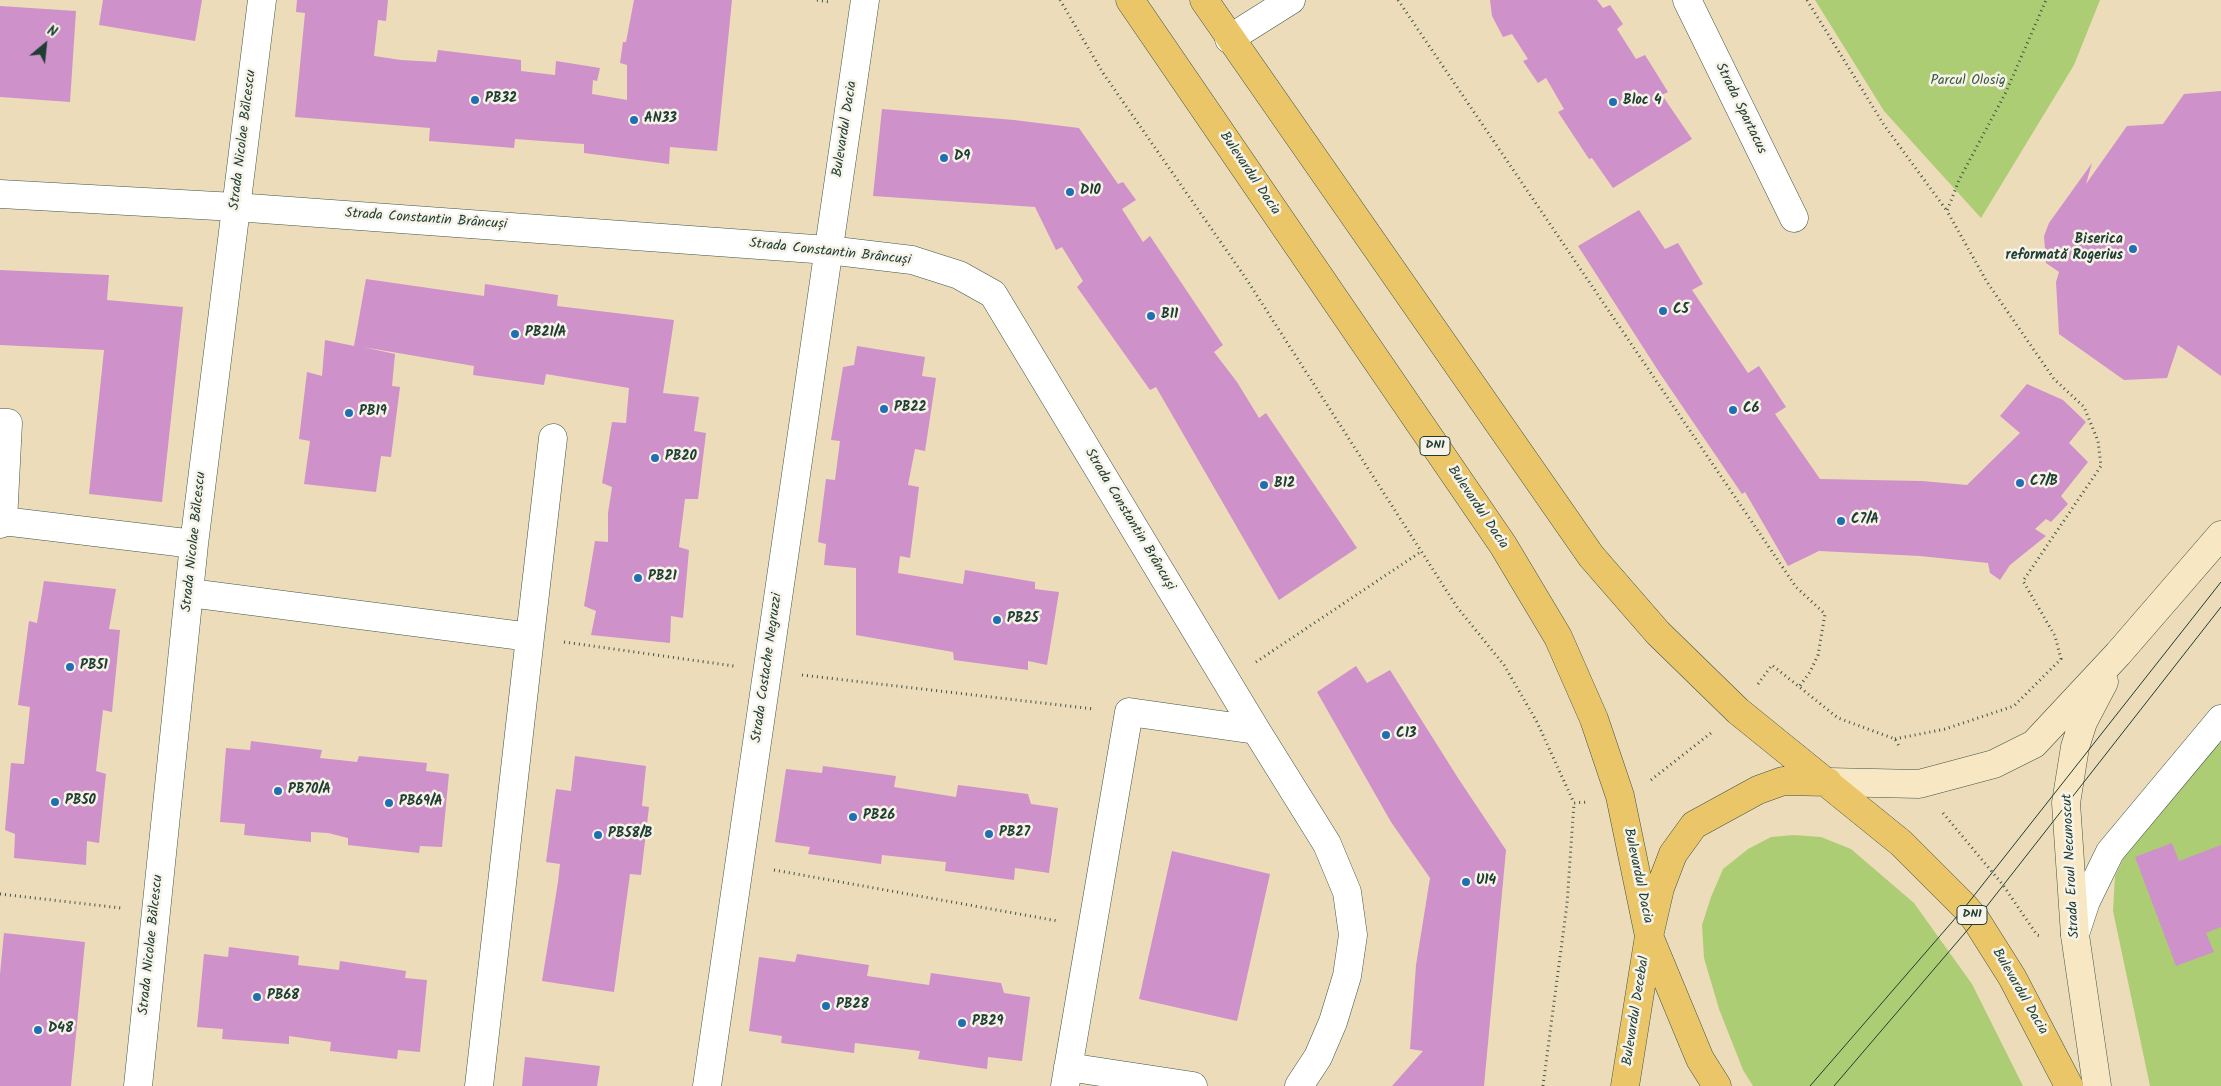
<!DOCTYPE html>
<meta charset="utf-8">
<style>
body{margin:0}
#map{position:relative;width:2221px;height:1086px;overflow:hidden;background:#eddcba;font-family:Kalam,sans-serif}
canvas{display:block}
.north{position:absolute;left:20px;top:20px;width:50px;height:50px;-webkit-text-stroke:4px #f7f3e8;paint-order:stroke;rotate:28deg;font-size:14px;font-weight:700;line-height:20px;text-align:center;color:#1f3d34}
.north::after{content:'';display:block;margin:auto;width:18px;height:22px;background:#1f3d34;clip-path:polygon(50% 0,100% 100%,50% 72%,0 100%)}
</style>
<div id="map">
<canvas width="2221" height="1086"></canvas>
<div class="north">N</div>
</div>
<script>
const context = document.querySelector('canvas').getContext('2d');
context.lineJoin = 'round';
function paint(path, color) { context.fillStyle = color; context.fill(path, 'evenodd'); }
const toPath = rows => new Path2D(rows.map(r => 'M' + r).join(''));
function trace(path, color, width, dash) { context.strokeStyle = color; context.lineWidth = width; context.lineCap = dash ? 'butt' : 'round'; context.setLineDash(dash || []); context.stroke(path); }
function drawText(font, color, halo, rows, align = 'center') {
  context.font = font + ' Kalam,sans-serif'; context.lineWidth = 5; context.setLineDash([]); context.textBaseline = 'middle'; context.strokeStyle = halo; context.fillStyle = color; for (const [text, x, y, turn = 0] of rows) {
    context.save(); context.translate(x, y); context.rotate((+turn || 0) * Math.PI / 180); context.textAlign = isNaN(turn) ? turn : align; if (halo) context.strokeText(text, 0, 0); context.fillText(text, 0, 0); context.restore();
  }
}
paint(toPath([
 [1815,0,2100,0,2074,65,1981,218,1884,111],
 [2221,743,2221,1086,2150,1086,2113,911,2115,876,2131,843,2213,747],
 [1794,835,1821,837,1851,849,1914,903,1972,984,2023,1086,1753,1086,1743,1070,1719,1009,1704,958,1702,925,1711,897,1723,869,1748,849,1771,837]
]), '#adcd75');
paint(toPath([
 [103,0,202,0,195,41,99,25],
 [297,0,388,0,386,21,378,20,374,56,401,60,436,62,438,50,521,60,521,71,555,75,556,61,600,68,597,81,593,80,592,94,627,100,627,65,620,63,623,42,626,42,634,0,732,0,717,151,670,147,669,164,584,153,584,144,515,139,514,148,429,141,430,128,295,117,305,13,296,12],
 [1490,0,1597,0,1603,8,1610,5,1623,24,1617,29,1636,59,1645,55,1668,92,1662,95,1692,139,1613,188,1592,158,1589,159,1558,112,1564,109,1546,78,1538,83,1523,61,1528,59,1512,34,1503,37,1492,16],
 [0,6,76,11,70,102,0,97],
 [2221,91,2221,376,2178,345,2167,378,2124,380,2059,334,2056,282,2059,272,2046,263,2044,236,2049,223,2092,163,2086,184,2127,126,2163,124,2184,94],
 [882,109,1014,120,1079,128,1118,184,1123,182,1136,200,1122,209,1143,242,1150,236,1223,345,1214,352,1237,382,1259,418,1266,413,1357,548,1279,600,1156,387,1150,390,1077,287,1083,281,1062,247,1056,250,1035,207,873,196],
 [1639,210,1665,249,1678,243,1703,284,1692,290,1748,373,1759,366,1786,407,1775,414,1820,479,1922,481,1967,485,2020,433,2000,416,2027,384,2063,400,2086,422,2069,443,2088,462,2061,496,2068,504,2051,522,2046,519,2035,529,2046,536,2010,565,2000,580,1990,573,1988,563,1920,556,1819,551,1788,566,1745,492,1742,494,1659,372,1578,246],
 [0,270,109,275,107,300,183,307,162,502,89,494,104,350,0,345],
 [366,279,484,296,485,284,558,295,557,306,674,320,663,393,699,397,694,431,706,433,698,499,685,499,679,547,689,550,683,618,671,616,670,643,591,635,596,611,584,606,595,541,608,542,608,513,612,487,602,483,612,422,626,423,629,388,546,374,544,385,473,375,474,366,363,347,395,354,392,386,400,387,391,457,381,456,376,492,304,484,310,441,299,439,307,372,322,376,325,340,354,346],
 [857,346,925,357,922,376,936,378,925,451,915,449,908,485,919,487,910,558,900,556,898,573,963,584,965,570,1035,582,1035,589,1059,592,1047,665,1028,661,1028,670,954,660,953,652,856,635,856,568,824,565,826,544,818,542,826,479,835,480,840,441,831,440,843,367,854,365],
 [44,581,116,589,109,629,120,630,112,712,103,710,96,771,106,774,99,843,87,841,86,865,14,858,15,834,5,830,11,763,24,764,30,707,18,705,29,621,37,623],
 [1356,666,1367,683,1390,670,1458,778,1506,850,1484,1086,1392,1086,1423,1051,1410,1049,1416,965,1430,878,1391,822,1317,692],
 [251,741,322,750,320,758,339,760,357,762,359,756,427,763,426,771,449,774,442,847,420,846,419,853,348,845,348,838,328,833,311,832,311,842,244,835,245,824,220,822,226,748,250,750],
 [575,756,646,766,642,806,649,807,641,875,630,874,614,992,542,981,558,882,560,864,546,862,556,789,571,791],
 [823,766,896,776,894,787,956,797,958,785,1028,794,1031,804,1058,808,1049,873,1015,868,1014,880,945,871,946,862,882,855,881,864,808,854,810,847,775,842,786,769,822,773],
 [2172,843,2179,861,2221,845,2221,927,2206,933,2214,952,2176,966,2135,857],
 [1172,851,1270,874,1237,1021,1139,999],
 [4,933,85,942,71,1086,0,1086,0,974],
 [229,947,299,956,298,965,339,970,340,961,406,971,405,978,427,980,420,1052,398,1050,397,1059,330,1051,331,1042,289,1036,289,1044,222,1039,223,1029,197,1027,204,954,228,957],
 [797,954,869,965,867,976,929,985,931,973,1001,983,1004,993,1030,997,1022,1061,988,1057,987,1069,918,1059,920,1051,855,1043,854,1053,781,1043,782,1036,749,1031,759,957,795,962],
 [525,1057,600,1066,597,1086,522,1086]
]), '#ce91ca');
const street = toPath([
 [1687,0,1794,218],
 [1229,39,1291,0],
 [0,194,235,207,828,250,912,260,959,275,993,294,1256,730,1327,844,1347,892,1353,935,1347,976,1333,1022,1318,1057,1299,1086],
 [0,423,8,423,3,521,0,524],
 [3,521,194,544],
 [190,593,530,637,479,1086],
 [530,637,553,438],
 [2075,934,2086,901,2110,852,2221,719],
 [1068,1067,1193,1086],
 [138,1086,194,544,262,0],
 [707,1086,865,0],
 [1065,1086,1129,712,1256,730]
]);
const secondary = toPath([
 [1828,782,1919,784,1994,764,2034,744,2118,654,2221,535],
 [2097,1086,2075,935,2066,803,2075,747,2083,722,2104,682]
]);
const primary = toPath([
 [1130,0,1503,545,1558,637,1594,719,1620,796,1649,936,1700,1059,1717,1086],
 [1204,0,1591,556,1658,633,1738,711,1901,843,1965,907,1976,920,2012,977,2069,1086],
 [1625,1086,1649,936,1660,888,1673,854,1694,825,1758,790,1783,781,1828,782]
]);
trace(street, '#3e5548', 29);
trace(secondary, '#3e5548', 29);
trace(primary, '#3e5548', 29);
trace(toPath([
 [817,0,829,2],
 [1060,0,1103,73,1245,277,1457,607,1504,665,1537,722,1574,803],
 [1398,0,1796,587,1825,614,1818,655,1810,672,1799,687],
 [1807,0,1884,125,1947,211],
 [564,642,734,666],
 [1256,662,1422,551],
 [802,675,1094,709],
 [1758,684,1772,665,1838,718,1895,739,1900,748],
 [1895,739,1945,729,2014,706,2061,659,2055,636,2023,581,2101,466,2098,441,2084,407,2054,379,1987,282,1947,211,1959,180,2006,92,2046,0],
 [1651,780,1711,733],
 [1943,813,2003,885,2037,935,2041,936],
 [774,870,1058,921],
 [0,894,121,908],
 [1543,1086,1567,904,1574,803,1587,802]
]), '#3e5548', 3, [1, 4]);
trace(street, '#fff', 28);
trace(secondary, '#f7e8c3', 28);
trace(primary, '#ebc669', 28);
trace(toPath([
 [1810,1086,1965,907,2221,582],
 [1834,1086,1976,920,2221,607]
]), '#1f3d34', 1);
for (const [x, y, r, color] of [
 [475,100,5,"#1f6fb2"],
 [1613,102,5,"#1f6fb2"],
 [634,120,5,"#1f6fb2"],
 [944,158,5,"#1f6fb2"],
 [1070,192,5,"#1f6fb2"],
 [2133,249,5,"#1f6fb2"],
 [1663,311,5,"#1f6fb2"],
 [1151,316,5,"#1f6fb2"],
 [515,334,5,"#1f6fb2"],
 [884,409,5,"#1f6fb2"],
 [1733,410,5,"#1f6fb2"],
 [349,413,5,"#1f6fb2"],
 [655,458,5,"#1f6fb2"],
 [2020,483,5,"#1f6fb2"],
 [1264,485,5,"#1f6fb2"],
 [1841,521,5,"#1f6fb2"],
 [638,578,5,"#1f6fb2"],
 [997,620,5,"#1f6fb2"],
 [70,667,5,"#1f6fb2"],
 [1386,735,5,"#1f6fb2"],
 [278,791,5,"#1f6fb2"],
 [55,802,5,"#1f6fb2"],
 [389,803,5,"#1f6fb2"],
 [853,817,5,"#1f6fb2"],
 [989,834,5,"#1f6fb2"],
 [598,835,5,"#1f6fb2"],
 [1466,882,5,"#1f6fb2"],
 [257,997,5,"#1f6fb2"],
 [826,1006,5,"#1f6fb2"],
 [962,1023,5,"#1f6fb2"],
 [38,1030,5,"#1f6fb2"]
]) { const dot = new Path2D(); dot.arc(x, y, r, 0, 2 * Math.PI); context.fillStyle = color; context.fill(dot); trace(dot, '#f7f3e8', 2); }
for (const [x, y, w] of [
 [1435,446,30],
 [1972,915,30]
]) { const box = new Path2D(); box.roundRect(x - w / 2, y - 9.5, w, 19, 4); context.fillStyle = '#f7f3e8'; context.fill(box); trace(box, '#1f3d34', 1); }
drawText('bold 12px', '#1f3d34', null, [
 ["DN1",1435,446],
 ["DN1",1972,915]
]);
drawText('14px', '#3b5a41', '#f7f3e8', [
 ["Parcul Olosig",1968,82]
]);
drawText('bold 14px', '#1f3d34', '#f7f3e8', [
 ["PB32",485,100],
 ["Bloc 4",1623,102],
 ["AN33",644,120],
 ["D9",954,158],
 ["D10",1080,192],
 ["Biserica",2123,241,"right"],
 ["reformată Rogerius",2123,257,"right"],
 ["C5",1673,311],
 ["B11",1161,316],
 ["PB21/A",525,334],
 ["PB22",894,409],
 ["C6",1743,410],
 ["PB19",359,413],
 ["PB20",665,458],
 ["C7/B",2030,483],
 ["B12",1274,485],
 ["C7/A",1851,521],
 ["PB21",648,578],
 ["PB25",1007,620],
 ["PB51",80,667],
 ["C13",1396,735],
 ["PB70/A",288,791],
 ["PB50",65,802],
 ["PB69/A",399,803],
 ["PB26",863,817],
 ["PB27",999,834],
 ["PB58/B",608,835],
 ["U14",1476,882],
 ["PB68",267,997],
 ["PB28",836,1006],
 ["PB29",972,1023],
 ["D48",48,1030]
], 'left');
drawText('14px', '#1f3d34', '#f7f3e8', [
 ["Strada Spartacus",1740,109,64],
 ["Bulevardul Dacia",846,129,-81],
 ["Strada Nicolae Bălcescu",244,140,-83],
 ["Bulevardul Dacia",1249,174,56],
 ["Strada Constantin Brâncuși",426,220,4],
 ["Strada Constantin Brâncuși",830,253,6],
 ["Bulevardul Dacia",1477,508,56],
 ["Strada Constantin Brâncuși",1129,520,59],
 ["Strada Nicolae Bălcescu",195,542,-84],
 ["Strada Costache Negruzzi",768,668,-82],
 ["Strada Eroul Necunoscut",2072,866,-93],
 ["Bulevardul Dacia",1637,876,78],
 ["Strada Nicolae Bălcescu",152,945,-84],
 ["Bulevardul Dacia",2019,992,60],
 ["Bulevardul Decebal",1637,1011,-81]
]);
</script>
